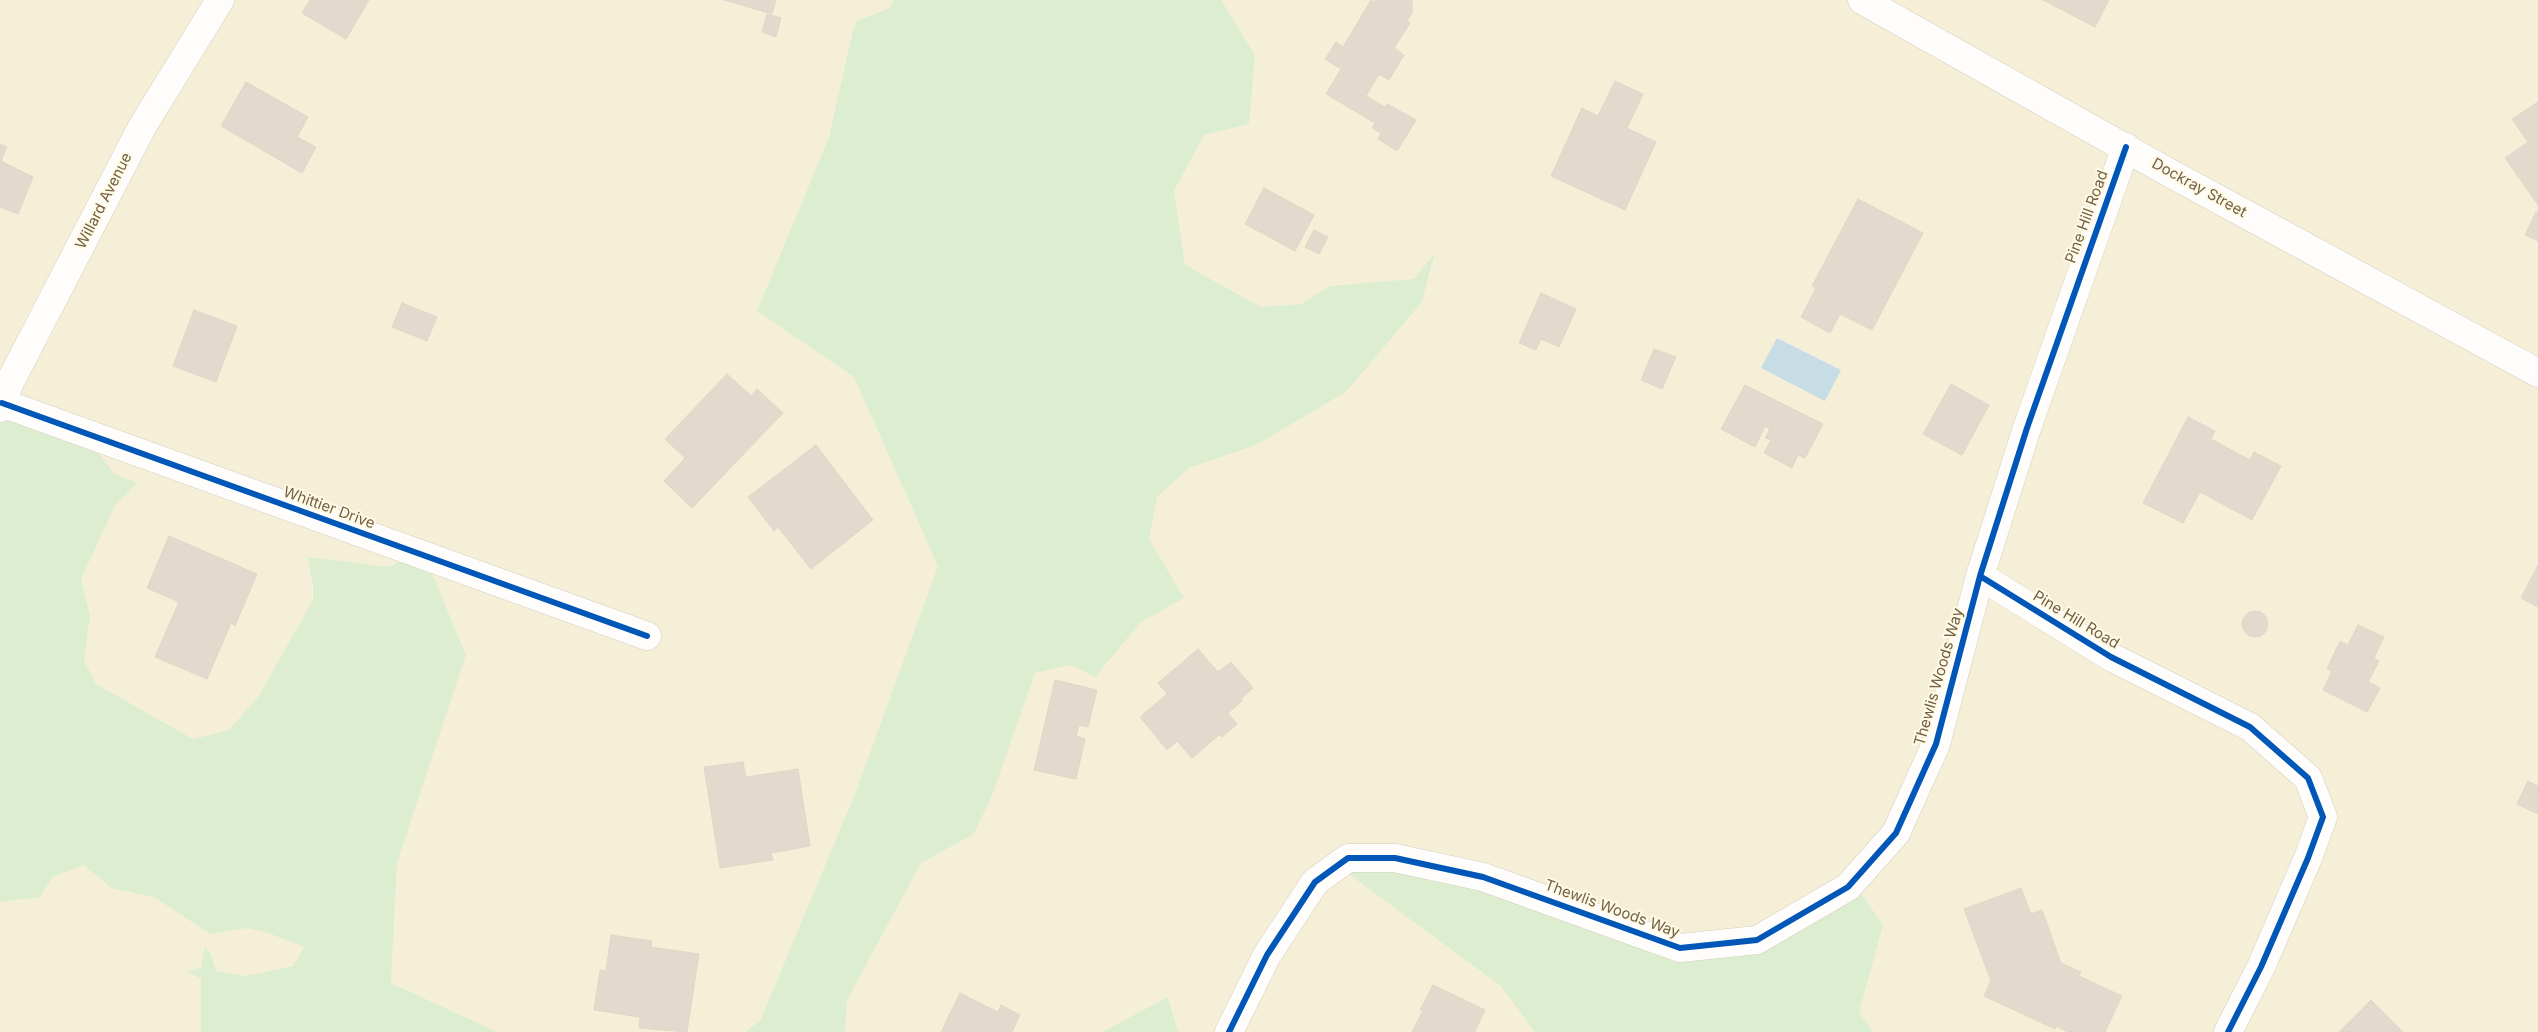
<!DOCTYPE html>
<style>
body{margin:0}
canvas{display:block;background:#f6f3e6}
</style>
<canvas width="2538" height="1032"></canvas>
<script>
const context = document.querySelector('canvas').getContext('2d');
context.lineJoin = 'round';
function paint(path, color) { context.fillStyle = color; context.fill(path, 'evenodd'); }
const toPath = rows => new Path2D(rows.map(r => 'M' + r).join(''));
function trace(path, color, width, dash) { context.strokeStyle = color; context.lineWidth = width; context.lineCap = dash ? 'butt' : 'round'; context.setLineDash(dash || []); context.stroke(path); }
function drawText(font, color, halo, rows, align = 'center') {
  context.font = font + ' Inter,sans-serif'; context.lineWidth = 4; context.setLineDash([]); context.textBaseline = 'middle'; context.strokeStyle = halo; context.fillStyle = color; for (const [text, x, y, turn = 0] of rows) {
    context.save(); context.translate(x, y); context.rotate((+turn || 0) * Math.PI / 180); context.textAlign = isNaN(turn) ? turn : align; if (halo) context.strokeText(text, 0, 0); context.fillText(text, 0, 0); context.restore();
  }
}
paint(toPath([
 [0,0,894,0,891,8,858,21,853,30,829,137,757,311,854,377,938,566,855,794,760,1021,745,1032,497,1032,391,983,397,863,466,655,421,547,390,567,308,557,313,600,258,697,229,730,193,739,96,684,84,660,90,616,81,579,115,504,137,483,114,474,95,448,0,417],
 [1221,0,2538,0,2538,1032,1873,1032,1859,1012,1883,925,1740,948,1340,867,1501,986,1535,1032,1178,1032,1168,997,1102,1032,845,1032,847,1000,921,863,974,834,993,793,1035,672,1071,665,1095,677,1141,622,1183,598,1149,539,1157,497,1189,468,1256,445,1346,392,1422,302,1434,262,1414,279,1329,286,1301,304,1261,307,1185,265,1174,191,1204,135,1249,124,1255,55],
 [84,865,111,888,155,897,210,934,248,928,268,933,304,947,293,966,245,976,216,971,211,954,201,968,188,971,201,979,201,1032,0,1032,0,902,40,897,53,877]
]), '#f5efd8');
paint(toPath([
 [894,0,1221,0,1255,55,1249,124,1204,135,1174,191,1185,265,1261,307,1301,304,1329,286,1414,279,1435,253,1422,302,1346,392,1256,445,1189,468,1157,497,1149,539,1184,598,1141,622,1095,677,1071,665,1035,673,993,793,974,834,921,863,847,1000,845,1032,745,1032,760,1021,855,794,938,566,854,377,757,311,829,137,853,30,857,21,890,8],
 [0,417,95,448,114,474,137,483,115,505,81,579,90,616,84,660,96,684,193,739,229,730,258,697,313,600,313,588,308,557,390,567,421,547,466,655,397,863,391,983,497,1032,201,1032,201,979,187,971,201,968,205,947,211,954,216,971,245,976,293,966,304,947,268,933,248,928,210,934,154,897,111,888,84,865,53,877,40,897,0,902],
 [1391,863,1451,877,1678,954,1857,888,1883,925,1859,1012,1873,1032,1535,1032,1501,986,1339,867],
 [1168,997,1178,1032,1102,1032]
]), '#dceecf');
paint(toPath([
 [1777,338,1841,370,1825,401,1761,368]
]), '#c7dde6');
const building = toPath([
 [310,0,369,0,346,39,302,13,310,0],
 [724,0,776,0,772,14,724,0],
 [1371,0,1375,2,1376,0,1412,0,1412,13,1407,21,1410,23,1394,48,1404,55,1389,80,1379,74,1366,96,1385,107,1387,104,1416,120,1397,151,1378,139,1381,133,1372,128,1375,123,1326,94,1341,69,1325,59,1336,42,1343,47,1371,0],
 [2043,0,2109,0,2095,27,2043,0],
 [767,14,781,18,776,37,762,32,767,14],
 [1615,81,1643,94,1627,128,1656,142,1625,210,1551,176,1582,108,1598,116,1615,81],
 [246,82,308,117,297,137,316,147,302,173,221,126,246,82],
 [2538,102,2538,205,2505,158,2528,142,2512,119,2538,102],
 [0,144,7,147,1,161,33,177,18,214,0,207,0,144],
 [1264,188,1314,215,1295,251,1245,224,1264,188],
 [1858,199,1923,233,1872,330,1840,314,1830,333,1801,317,1816,288,1812,286,1858,199],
 [2536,212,2538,213,2538,241,2525,235,2536,212],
 [1314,230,1328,237,1319,254,1305,247,1314,230],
 [1541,293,1576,309,1559,347,1541,339,1536,350,1519,343,1541,293],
 [402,303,437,317,427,341,392,327,402,303],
 [194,310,237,326,216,382,173,366,194,310],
 [1654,349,1676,357,1662,389,1641,380,1654,349],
 [727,374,751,396,757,389,783,413,692,508,664,481,685,458,665,439,727,374],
 [1951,384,1989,405,1962,455,1923,434,1951,384],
 [1745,385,1823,424,1805,458,1798,455,1792,468,1764,453,1771,440,1765,438,1770,429,1765,426,1755,447,1721,429,1745,385],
 [2188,417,2215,431,2211,439,2250,460,2254,452,2281,466,2252,520,2200,492,2183,523,2143,503,2188,417],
 [816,445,873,520,811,569,778,527,774,531,748,497,816,445],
 [169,536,257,574,235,626,231,623,207,679,155,657,179,602,147,588,169,536],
 [2538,565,2538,607,2521,598,2538,565],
 '2242 624a13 13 0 1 1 26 0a13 13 0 1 1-26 0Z',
 [2358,625,2384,637,2374,658,2379,661,2368,682,2380,688,2367,712,2323,690,2332,671,2327,669,2340,641,2348,645,2358,625],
 [1198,649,1218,672,1231,662,1253,688,1241,699,1242,701,1228,713,1237,724,1222,737,1220,734,1192,758,1177,741,1167,750,1140,717,1167,694,1158,683,1198,649],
 [1055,680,1097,690,1088,727,1079,725,1076,736,1085,739,1076,779,1034,770,1055,680],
 [743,762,746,777,798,769,810,846,771,853,773,860,720,868,704,767,743,762],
 [2528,781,2538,786,2538,814,2517,804,2528,781],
 [2021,888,2031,914,2042,910,2061,963,2081,972,2079,976,2122,996,2105,1032,2068,1032,2056,1026,2055,1029,1984,996,1991,981,1964,909,2021,888],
 [611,935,652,941,651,947,699,954,687,1032,639,1028,640,1017,594,1010,600,970,606,971,611,935],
 [1433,985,1485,1010,1475,1031,1476,1032,1412,1032,1423,1011,1420,1010,1433,985],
 [960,993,998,1012,1001,1005,1020,1015,1012,1032,941,1032,960,993],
 [2371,1000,2403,1032,2339,1032,2371,1000]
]);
paint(building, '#e2dbcd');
trace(building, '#dfd7c8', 1);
const minor = toPath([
 [2,403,647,636],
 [0,408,10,382,142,127,220,0],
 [1980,576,2111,657,2250,727,2308,778,2323,817,2308,858,2261,967,2228,1032],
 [1229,1032,1267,955,1315,882,1348,858,1395,858,1483,877,1680,948,1757,940,1848,887,1896,833,1936,744,1980,576,2027,428,2126,147]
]);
const tertiary = toPath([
 [1862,0,2168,172,2538,373]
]);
trace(minor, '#d5cfc1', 29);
trace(tertiary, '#d5cfc1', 29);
trace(minor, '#fefdfb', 28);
trace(tertiary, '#fefdfb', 28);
trace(toPath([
 [2,403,647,636],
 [1980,576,2111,657,2250,727,2308,778,2323,817,2308,858,2261,967,2228,1032],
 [1229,1032,1267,955,1315,882,1348,858,1395,858,1483,877,1680,948,1757,940,1848,887,1896,833,1936,744,1980,576,2027,428,2126,147]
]), '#0057b8', 6);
drawText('15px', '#736046', '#fffae5', [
 ["Dockray Street",2199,188,29],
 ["Willard Avenue",104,201,-63],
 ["Pine Hill Road",2087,217,-70],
 ["Whittier Drive",329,508,20],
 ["Pine Hill Road",2076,620,31],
 ["Thewlis Woods Way",1939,677,-74],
 ["Thewlis Woods Way",1612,909,20]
]);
</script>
